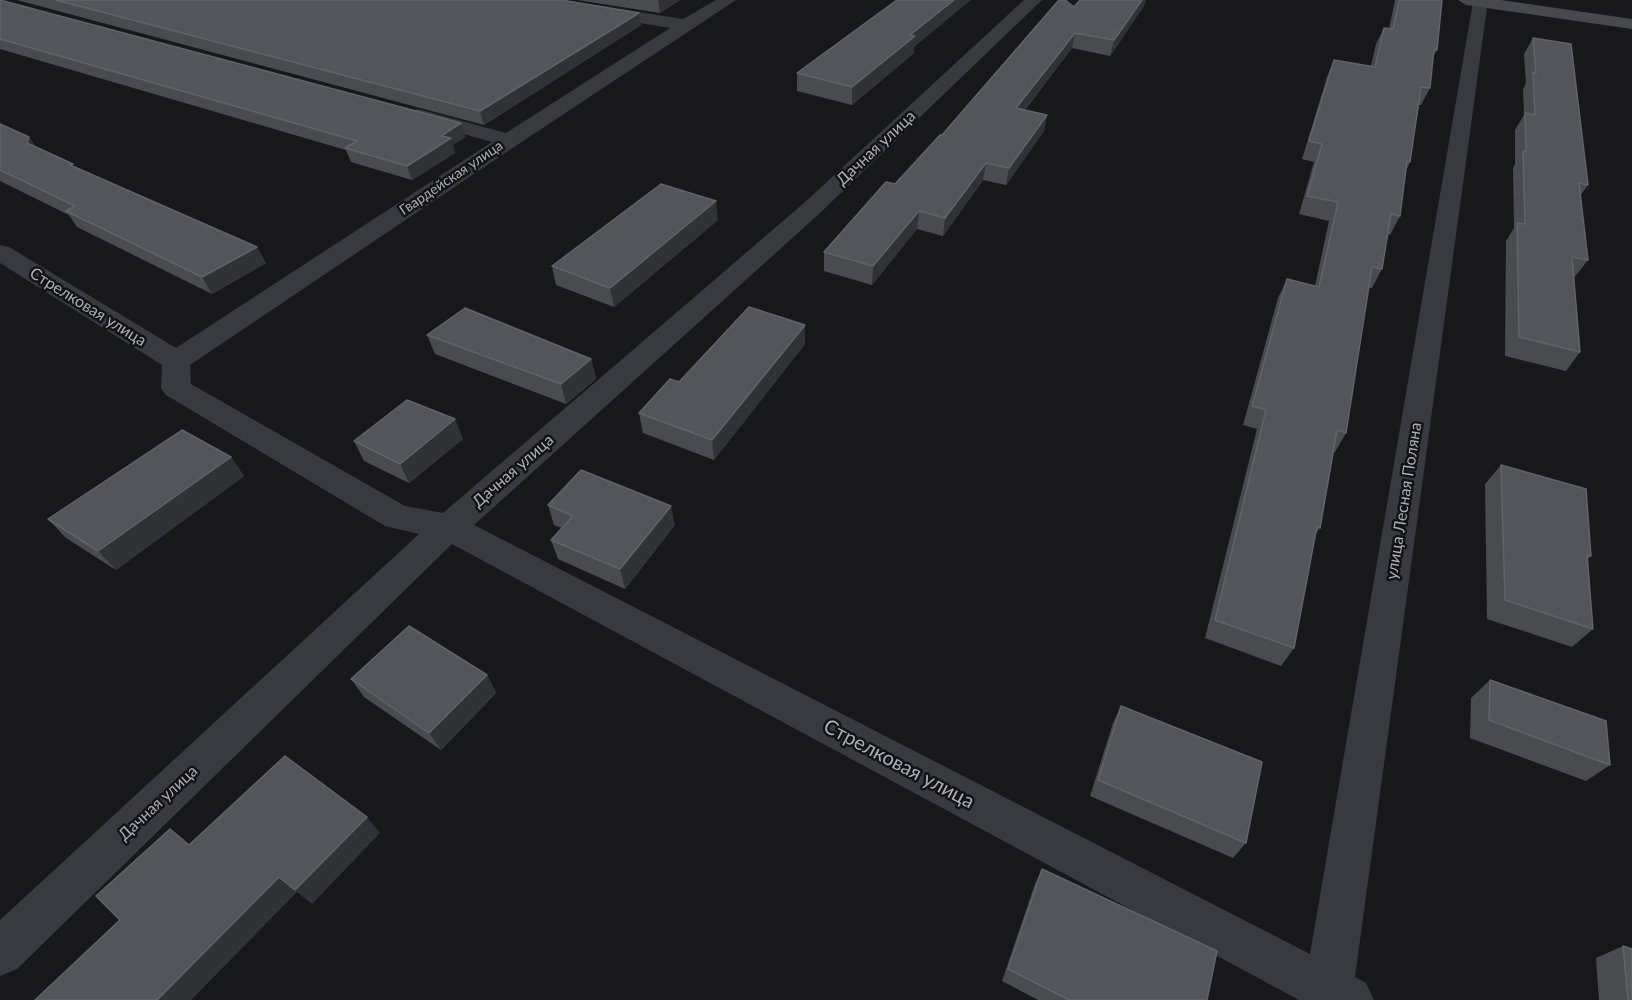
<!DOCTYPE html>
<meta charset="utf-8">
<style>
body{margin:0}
canvas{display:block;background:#18181a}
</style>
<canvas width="1632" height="1000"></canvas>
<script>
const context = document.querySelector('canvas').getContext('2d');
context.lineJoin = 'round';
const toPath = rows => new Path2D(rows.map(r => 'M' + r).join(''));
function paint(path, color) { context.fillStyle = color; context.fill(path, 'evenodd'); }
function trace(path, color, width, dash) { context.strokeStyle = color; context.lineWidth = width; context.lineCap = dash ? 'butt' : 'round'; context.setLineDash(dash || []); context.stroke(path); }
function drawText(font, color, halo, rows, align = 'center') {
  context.font = font + ' Lato,sans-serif'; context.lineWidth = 5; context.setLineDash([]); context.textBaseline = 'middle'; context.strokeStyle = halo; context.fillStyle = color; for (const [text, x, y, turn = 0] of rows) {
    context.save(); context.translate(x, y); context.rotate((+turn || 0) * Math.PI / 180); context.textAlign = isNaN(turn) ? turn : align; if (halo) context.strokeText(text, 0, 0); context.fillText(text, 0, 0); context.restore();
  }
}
paint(toPath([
 [524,0,563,0,683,19,716,0,736,0,517,145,190,365,191,384,405,506,443,513,804,203,1024,0,1042,0,820,213,474,525,1310,954,1473,2,1474,0,1488,0,1355,977,1366,983,1374,1000,1299,1000,452,544,17,969,0,976,0,920,419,534,385,526,166,395,161,388,162,365,0,263,0,245,9,247,176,348,492,142,411,119,408,115,411,111,418,109,506,133,670,28,532,5,524,0]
]), '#393a3f');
paint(toPath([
 [1458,0,1501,0,1632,19,1632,29,1466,5,1458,0]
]), '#47494f');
paint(toPath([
 [0,0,461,123,465,137,453,145,455,153,412,180,351,162,346,150,0,49],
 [17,0,561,0,641,25,484,125],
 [577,0,680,0,660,13],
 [1080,0,1146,0,1144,6,1110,56,1072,48,1025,110,1047,115,1044,131,1006,185,983,180,943,236,917,229,872,285,824,271,824,252,895,184,942,135,1074,7],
 [1395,0,1442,0,1437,50,1433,57,1430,88,1421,105,1419,105,1410,162,1406,171,1400,216,1390,235,1388,234,1382,269,1372,288,1368,288,1346,433,1335,452,1333,452,1320,528,1315,535,1294,648,1281,666,1205,638,1257,429,1243,425,1278,298,1287,279,1315,286,1329,221,1299,214,1314,162,1302,159,1327,77,1334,60,1371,66,1376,44,1384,28,1389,29],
 [1533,38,1588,185,1580,196,1588,260,1574,278,1580,352,1566,371,1505,356,1506,241,1514,228,1513,168,1515,164,1515,130,1524,115,1523,89,1526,83,1524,54],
 [914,47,914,53,852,105,797,91,797,73],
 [0,124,29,137,35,146,76,168,266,263,212,294,77,227,69,215,0,181],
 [718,220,614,307,556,285,552,266],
 [427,335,591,359,596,379,566,404,435,354],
 [805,344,714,460,643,433,639,413],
 [463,439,409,483,364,461,354,441],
 [231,457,244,476,116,570,66,538,48,519],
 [1501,465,1591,556,1588,559,1593,629,1572,647,1487,619,1485,484],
 [548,505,675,525,625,589,558,559,551,540,562,528,554,525],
 [487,675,496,693,441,750,364,697,351,679],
 [1490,680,1610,765,1586,781,1470,738,1471,698],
 [1121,706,1246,843,1233,858,1090,796,1113,723],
 [1042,869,1207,1000,1038,1000,1002,981,1035,884],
 [1623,946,1632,1000,1599,1000,1596,958]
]), '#494b4f');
paint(toPath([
 [659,0,680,0,660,13,658,1],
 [954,0,971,0,914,47,914,53,852,105,852,87,910,35],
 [1142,0,1146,0,1144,6,1110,56,1114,40],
 [639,13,641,25,484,125,480,111],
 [1075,33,1072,48,1013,125,1016,108],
 [1047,115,1044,131,1006,185,1009,168],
 [461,123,465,137,453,145,455,153,412,180,407,166,441,136],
 [29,137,39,153,27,143],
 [986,163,983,180,943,236,945,218],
 [716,201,718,220,614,307,610,288],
 [919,211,917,229,872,285,873,266],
 [257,247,266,263,212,294,202,277],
 [805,325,805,344,714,460,712,440],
 [591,359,596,379,566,404,561,384],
 [455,419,463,439,409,483,400,464],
 [231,457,244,476,116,570,98,551],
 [671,506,675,525,625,589,620,569],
 [487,675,496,693,441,750,429,733],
 [367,817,380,833,312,904,297,892,191,1000,157,1000,279,877]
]), '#313235');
const building = toPath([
 [0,0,461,123,441,136,451,138,407,166,345,148,357,141,0,39,0,0],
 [56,0,561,0,639,13,480,111,56,0],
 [897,0,954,0,910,35,915,36,852,87,797,73,897,0],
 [1059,0,1065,0,1074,7,1080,0,1142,0,1114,40,1075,33,1016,108,1047,115,1009,168,986,163,945,218,919,211,873,266,824,252,886,182,895,184,940,135,942,135,1059,0],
 [1399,0,1442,0,1437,50,1434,49,1430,88,1421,87,1410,162,1407,161,1400,216,1391,214,1382,269,1372,267,1346,433,1337,430,1320,528,1317,526,1294,648,1215,620,1266,410,1252,406,1287,279,1319,287,1338,202,1307,196,1322,144,1309,141,1334,60,1375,67,1384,28,1393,29,1399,0],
 [1533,38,1571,44,1588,185,1579,183,1588,260,1572,257,1580,352,1519,337,1517,223,1525,224,1523,151,1526,151,1525,113,1535,115,1533,72,1536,73,1533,38],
 [0,124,29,137,27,143,73,164,70,165,257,247,202,277,66,211,75,206,0,170,0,124],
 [661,184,716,201,610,288,552,266,661,184],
 [749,307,805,325,712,440,639,413,670,379,679,382,749,307],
 [465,308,591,359,561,384,427,335,465,308],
 [407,400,455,419,400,464,354,441,407,400],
 [182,430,231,457,98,551,48,519,182,430],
 [1501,465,1586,489,1591,556,1587,555,1593,629,1505,600,1501,465],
 [581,470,671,506,620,569,551,540,573,516,548,505,581,470],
 [409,626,487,675,429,733,351,679,409,626],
 [1490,680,1606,721,1610,765,1489,720,1490,680],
 [1121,706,1262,762,1246,843,1098,780,1121,706],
 [285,756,367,817,295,890,279,877,157,1000,35,1000,120,920,96,896,170,829,189,845,285,756],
 [1042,869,1217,951,1207,1000,1069,1000,1008,969,1042,869],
 [1623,946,1632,949,1632,1000,1628,1000,1623,946]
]);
paint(building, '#54555b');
trace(building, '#61636a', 1.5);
drawText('14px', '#aaafba', '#131315', [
 ["Гвардейская улица",451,178,-34]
]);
drawText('16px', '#aaafba', '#131315', [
 ["Дачная улица",876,148,-43],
 ["Стрелковая улица",88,307,32],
 ["Дачная улица",513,471,-41],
 ["улица Лесная Поляна",1404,501,-81],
 ["Дачная улица",158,803,-43]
]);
drawText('20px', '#aaafba', '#131315', [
 ["Стрелковая улица",899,764,28]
]);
</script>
